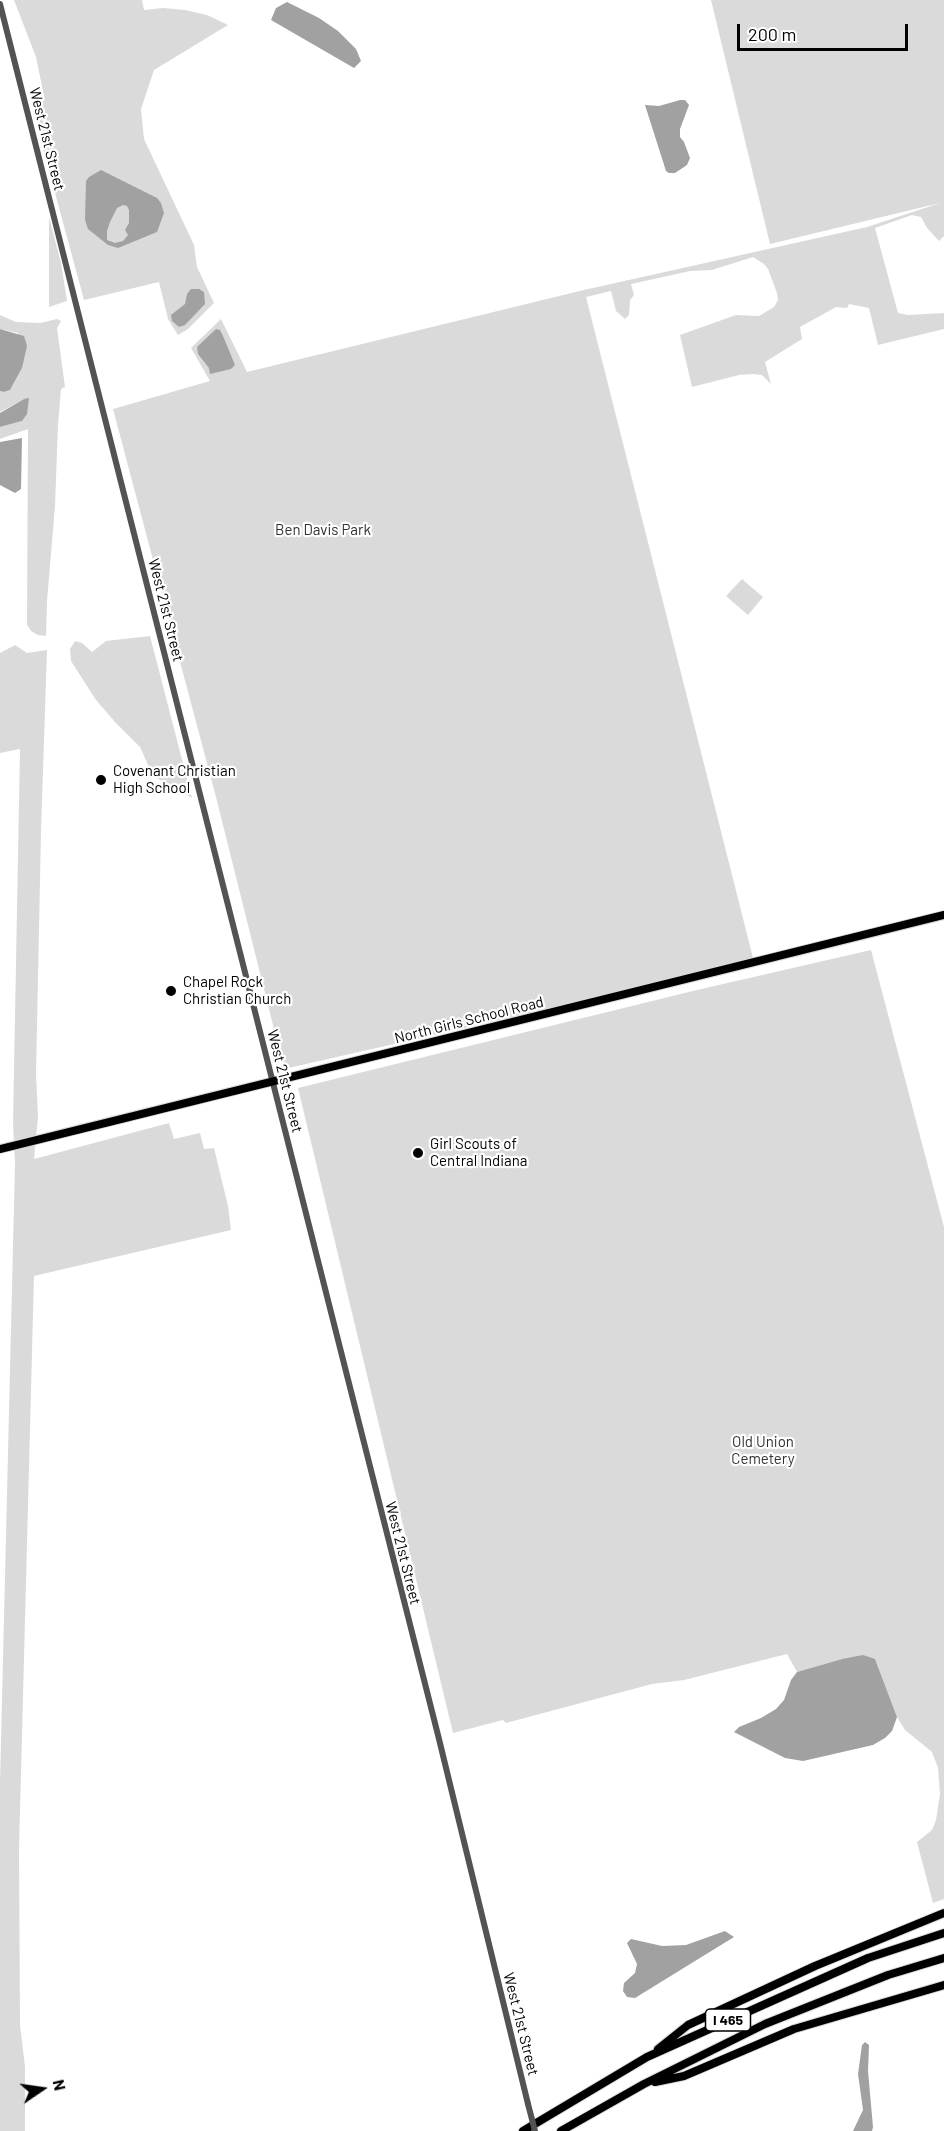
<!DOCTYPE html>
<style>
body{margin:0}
#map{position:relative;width:944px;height:2131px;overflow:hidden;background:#fff;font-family:Barlow,sans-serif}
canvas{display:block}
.north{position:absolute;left:12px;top:2059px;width:60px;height:60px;-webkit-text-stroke:4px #fff;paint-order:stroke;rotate:77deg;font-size:16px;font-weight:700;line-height:24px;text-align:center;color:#000}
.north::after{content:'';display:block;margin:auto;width:21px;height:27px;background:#000;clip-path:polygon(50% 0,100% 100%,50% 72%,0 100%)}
.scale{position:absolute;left:737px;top:24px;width:171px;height:27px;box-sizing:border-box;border:3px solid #000;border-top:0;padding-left:8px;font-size:18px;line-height:21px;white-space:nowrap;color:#000;-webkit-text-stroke:4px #fff;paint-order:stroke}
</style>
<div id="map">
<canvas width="944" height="2131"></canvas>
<div class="north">N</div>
<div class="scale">200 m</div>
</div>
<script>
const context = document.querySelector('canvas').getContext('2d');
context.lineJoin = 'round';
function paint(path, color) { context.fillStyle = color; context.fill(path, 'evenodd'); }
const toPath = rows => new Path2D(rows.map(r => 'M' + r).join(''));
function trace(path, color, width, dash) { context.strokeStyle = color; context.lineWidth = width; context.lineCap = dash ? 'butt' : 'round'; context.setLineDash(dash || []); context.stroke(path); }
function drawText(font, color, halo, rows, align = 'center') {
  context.font = font + ' Barlow,sans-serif'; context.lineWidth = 4.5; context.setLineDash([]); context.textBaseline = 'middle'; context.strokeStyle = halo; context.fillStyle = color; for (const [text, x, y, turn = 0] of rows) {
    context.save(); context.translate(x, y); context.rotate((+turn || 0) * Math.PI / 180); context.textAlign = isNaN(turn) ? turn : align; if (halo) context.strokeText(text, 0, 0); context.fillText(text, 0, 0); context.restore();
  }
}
paint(toPath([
 [14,0,142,0,144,10,163,8,185,10,207,15,228,25,154,70,141,109,144,139,194,245,197,267,214,303,188,329,178,335,168,319,159,282,84,300,38,130,44,96,36,57],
 [711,0,944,0,944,236,939,241,927,228,921,217,912,215,875,228,898,313,908,315,944,313,944,329,878,345,869,308,849,304,847,308,836,307,800,327,802,339,765,362,771,384,762,375,753,374,739,375,692,387,680,335,736,315,759,316,774,307,778,300,777,293,768,269,764,264,753,257,712,270,690,271,631,284,634,295,630,300,629,315,625,319,616,311,611,291,586,297,753,958,544,1010,284,1069,217,801,113,409,210,381,191,348,221,319,247,372,584,290,867,227,940,203,770,244],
 [49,217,61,263,67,301,49,307],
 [0,315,16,322,40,323,57,319,61,321,57,328,65,387,61,389,58,425,55,506,47,601,46,636,38,635,31,631,27,625,28,429,0,439,0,427,22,421,24,399,0,412,0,391,4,392,10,390,22,368,18,333,0,329],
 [742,579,763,597,748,615,726,596],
 [150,636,192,798,153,776,140,747,115,722,96,700,71,661,70,649,75,641,82,643,92,652,106,641],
 [15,645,27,653,47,650,41,832,36,1074,38,1116,34,1159,169,1123,174,1139,200,1133,204,1149,214,1148,228,1206,231,1230,34,1276,19,1849,20,2025,25,2067,25,2131,0,2131,0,1782,15,1164,13,1123,20,749,0,753,0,653],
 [871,950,944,1227,944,1899,933,1903,917,1842,932,1830,936,1820,940,1794,938,1768,932,1752,905,1730,897,1717,875,1659,842,1659,797,1672,787,1654,684,1680,652,1684,506,1723,503,1720,453,1733,298,1088,697,990]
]), '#dadada');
paint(toPath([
 [287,2,319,18,338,31,356,49,361,61,354,68,271,20,276,8],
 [680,100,685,100,689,105,680,129,680,137,684,142,690,158,687,165,675,173,669,173,666,171,645,105,659,106],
 [101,170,157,198,161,203,164,213,157,232,118,248,108,245,88,229,85,220,86,181,89,177],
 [123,205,127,206,129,210,129,223,125,230,128,235,123,241,115,243,107,240,107,231,110,222,117,208],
 [191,289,199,289,204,292,205,304,185,325,179,327,172,321,171,315,185,304,187,294],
 [0,329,24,336,27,346,22,368,10,390,4,392,0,391],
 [216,329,220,330,223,336,235,365,231,369,210,374,209,368,198,354,197,347],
 [29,398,27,414,22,421,0,427,0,413,24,399],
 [22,438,21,489,15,493,0,485,0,442],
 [863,1655,875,1659,897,1717,892,1731,885,1738,873,1745,803,1761,785,1758,734,1732,739,1727,761,1718,776,1709,784,1700,791,1680,797,1672,842,1659],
 [725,1931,734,1937,635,1998,627,1997,623,1991,624,1983,635,1973,637,1964,627,1943,631,1939,662,1946,686,1945],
 [865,2042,869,2045,868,2071,873,2127,872,2131,853,2131,863,2110,858,2074,862,2045]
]), '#a1a1a1');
const major = toPath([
 [0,1149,944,915]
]);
const highway = toPath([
 [658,2049,688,2025,815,1966,944,1913],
 [655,2082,684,2076,794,2029,944,1985],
 [523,2131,647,2057,868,1958,944,1933],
 [561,2131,644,2084,765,2024,888,1975,944,1958]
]);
trace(major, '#dbdbdb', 10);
trace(highway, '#dbdbdb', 10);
trace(toPath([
 [0,4,438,1735,528,2104]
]), '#535353', 6);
trace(major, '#000', 8);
trace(highway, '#000', 8);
trace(toPath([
 [528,2104,535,2131]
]), '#535353', 6);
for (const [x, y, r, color] of [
 [101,780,6,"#000"],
 [171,991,6,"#000"],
 [418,1153,6,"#000"]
]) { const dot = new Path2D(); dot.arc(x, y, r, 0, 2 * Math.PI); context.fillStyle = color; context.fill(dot); trace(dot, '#fff', 2); }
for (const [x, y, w] of [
 [728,2020,45]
]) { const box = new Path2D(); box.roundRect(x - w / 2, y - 11, w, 22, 4.5); context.fillStyle = '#fff'; context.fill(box); trace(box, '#000', 1.5); }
drawText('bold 14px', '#000', null, [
 ["I 465",728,2020]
]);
drawText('15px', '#000', '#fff', [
 ["West 21st Street",47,139,76],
 ["West 21st Street",166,610,76],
 ["North Girls School Road",469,1020,-14],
 ["West 21st Street",285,1081,76],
 ["West 21st Street",403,1553,76],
 ["West 21st Street",521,2024,76]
]);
drawText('15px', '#313131', '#fff', [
 ["Ben Davis Park",323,530],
 ["Old Union",763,1442],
 ["Cemetery",763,1459]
]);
drawText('15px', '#000', '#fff', [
 ["Covenant Christian",113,771],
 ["High School",113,788],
 ["Chapel Rock",183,982],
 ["Christian Church",183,999],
 ["Girl Scouts of",430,1144],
 ["Central Indiana",430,1161]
], 'left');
</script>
